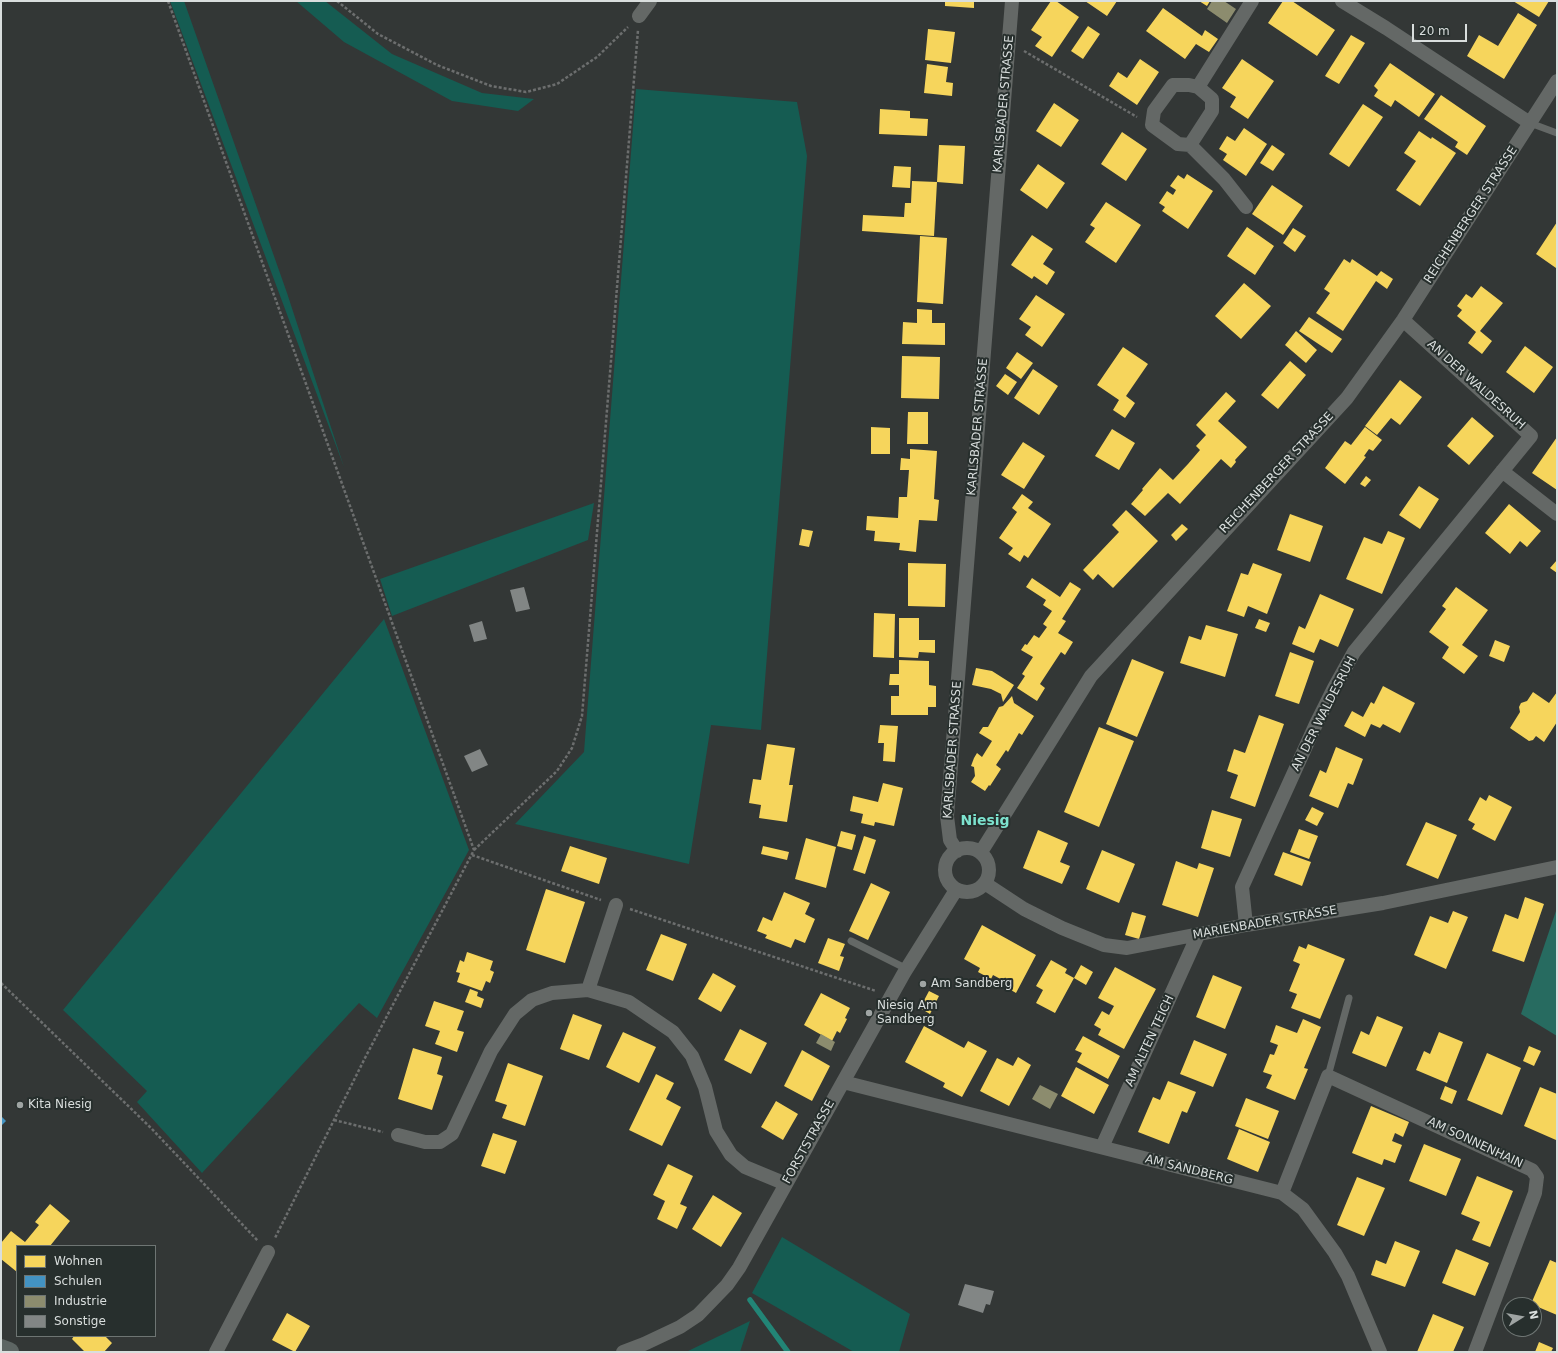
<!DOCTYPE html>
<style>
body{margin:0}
#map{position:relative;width:1558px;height:1353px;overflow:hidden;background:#333736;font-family:"DejaVu Sans",sans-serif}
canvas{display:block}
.frame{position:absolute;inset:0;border:2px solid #d9dedd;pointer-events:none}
.legend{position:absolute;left:16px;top:1245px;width:140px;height:92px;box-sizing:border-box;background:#272f2d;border:1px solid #6e7573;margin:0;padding:5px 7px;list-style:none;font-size:12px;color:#d9dedd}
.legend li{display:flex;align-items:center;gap:8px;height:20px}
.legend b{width:20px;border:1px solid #6e7573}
.north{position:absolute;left:1502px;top:1297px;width:40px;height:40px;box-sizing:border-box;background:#272f2d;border:1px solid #6e7573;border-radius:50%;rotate:79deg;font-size:11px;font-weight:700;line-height:16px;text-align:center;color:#d9dedd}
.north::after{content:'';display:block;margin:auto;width:14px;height:18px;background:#9fa4a3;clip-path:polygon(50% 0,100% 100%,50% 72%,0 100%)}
.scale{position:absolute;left:1412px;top:24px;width:55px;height:18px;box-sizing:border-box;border:2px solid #d9dedd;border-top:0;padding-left:5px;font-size:12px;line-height:14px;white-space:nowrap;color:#d9dedd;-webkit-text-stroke:3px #272f2d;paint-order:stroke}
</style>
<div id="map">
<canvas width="1558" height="1353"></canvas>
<div class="frame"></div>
<ul class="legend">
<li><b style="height:11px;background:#f6d55c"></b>Wohnen</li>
<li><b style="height:11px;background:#4393c3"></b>Schulen</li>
<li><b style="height:11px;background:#8c8c6e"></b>Industrie</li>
<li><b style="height:11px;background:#828685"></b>Sonstige</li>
</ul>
<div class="north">N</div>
<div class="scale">20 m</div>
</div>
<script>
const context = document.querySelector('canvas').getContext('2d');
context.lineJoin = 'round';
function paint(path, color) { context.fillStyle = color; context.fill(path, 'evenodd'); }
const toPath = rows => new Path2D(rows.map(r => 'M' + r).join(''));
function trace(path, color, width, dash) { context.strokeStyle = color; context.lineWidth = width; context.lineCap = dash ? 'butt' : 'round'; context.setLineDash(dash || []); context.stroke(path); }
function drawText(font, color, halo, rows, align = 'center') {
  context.font = font + ' "DejaVu Sans",sans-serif'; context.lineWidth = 4; context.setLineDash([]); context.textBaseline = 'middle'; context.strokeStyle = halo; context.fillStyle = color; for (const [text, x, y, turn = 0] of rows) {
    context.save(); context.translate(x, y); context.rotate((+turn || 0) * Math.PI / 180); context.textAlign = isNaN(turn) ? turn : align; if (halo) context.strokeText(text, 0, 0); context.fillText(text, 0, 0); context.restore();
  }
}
paint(toPath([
 [170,1,184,1,287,293,344,467],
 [296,1,325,1,392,54,482,93,534,99,518,111,452,101,344,42],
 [636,89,797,102,807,156,761,730,711,725,689,864,515,824,584,752],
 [594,503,588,540,392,616,380,579],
 [384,619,469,850,377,1018,359,1003,202,1173,137,1102,147,1091,63,1010],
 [782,1237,910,1314,899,1352,854,1352,752,1293],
 [750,1321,740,1352,686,1352]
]), '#155c52');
paint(toPath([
 [1557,908,1557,1036,1521,1014]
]), '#276b60');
paint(toPath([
 [945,1,974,1,974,8,945,6],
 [1051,1,1056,1,1079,17,1052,57,1035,46,1042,37,1031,30],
 [1085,1,1117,1,1107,16],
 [1199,1,1210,1,1207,6],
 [1283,1,1292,1,1335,30,1317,56,1268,23],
 [1513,1,1549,1,1539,17],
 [1163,8,1202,36,1205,30,1218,39,1209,52,1196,44,1185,59,1146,31],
 [1518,13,1537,25,1504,79,1467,56,1479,35,1498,46],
 [1088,26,1100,34,1083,59,1071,51],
 [928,29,955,32,951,63,925,60],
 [1351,35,1365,43,1339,84,1325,76],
 [1140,59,1159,72,1137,105,1109,86,1118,72,1127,78],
 [1242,59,1274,81,1248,119,1230,107,1236,97,1222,88],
 [1390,63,1435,94,1419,117,1395,100,1391,107,1374,96,1378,90,1374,86],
 [927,64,948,67,946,82,953,83,952,96,924,93],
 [1441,95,1486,126,1467,155,1455,147,1458,142,1424,119],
 [1054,103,1079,120,1061,147,1036,131],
 [1363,104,1383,117,1349,167,1329,154],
 [880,109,910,111,910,118,928,119,927,136,879,134],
 [1244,128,1267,144,1246,176,1223,160,1227,154,1219,149,1227,136,1235,141],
 [1419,131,1431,139,1432,137,1456,153,1420,206,1396,190,1416,161,1404,153],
 [1122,132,1147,149,1126,181,1101,164],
 [939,145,965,146,963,184,937,182,934,236,862,231,863,215,904,217,905,203,911,203,912,181,937,182],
 [1272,145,1285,154,1273,171,1260,163],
 [1038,164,1065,183,1047,209,1020,190],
 [894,166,911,167,910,188,892,187],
 [1187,174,1213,191,1188,229,1162,211,1165,207,1159,203,1167,191,1173,195,1176,190,1170,186,1178,175,1184,179],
 [1272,185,1303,206,1283,235,1252,214],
 [1106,202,1141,225,1116,263,1085,242,1095,228,1090,225],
 [1557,222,1557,267,1556,268,1536,254],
 [1247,227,1274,246,1255,275,1227,256],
 [1293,228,1306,236,1295,252,1283,243],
 [1032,235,1053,249,1043,264,1055,272,1047,285,1034,276,1032,279,1011,265],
 [920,236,947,238,943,304,917,302],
 [1344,259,1350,263,1352,259,1377,276,1381,271,1393,279,1387,289,1376,281,1343,331,1316,313,1330,293,1324,289],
 [1244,283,1271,306,1241,339,1215,316],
 [1481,286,1503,303,1480,331,1492,341,1482,354,1468,343,1476,332,1457,316,1462,310,1457,306,1466,294,1472,298],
 [1036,295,1065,314,1042,347,1025,335,1031,327,1019,319],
 [917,309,932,310,932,323,945,323,945,345,902,344,903,322,917,323],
 [1309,317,1342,339,1332,353,1299,331],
 [1296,331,1317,350,1306,363,1285,345],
 [1525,346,1553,367,1534,393,1506,372],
 [1123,347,1148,364,1126,396,1135,403,1125,418,1113,410,1119,400,1097,385],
 [1017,352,1033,363,1021,379,1006,368],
 [902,356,940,357,939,399,901,398],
 [1290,361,1306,375,1278,409,1261,395],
 [1033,369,1058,386,1039,415,1014,398],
 [1005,374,1017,382,1008,395,996,386],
 [1400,380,1422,397,1400,425,1391,418,1377,435,1365,426],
 [1226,392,1236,401,1218,421,1247,447,1235,460,1236,462,1231,468,1221,459,1180,504,1168,493,1145,516,1131,504,1143,490,1142,489,1160,468,1173,480,1188,464,1200,450,1196,446,1206,435,1196,425],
 [908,412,928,412,928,444,907,444],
 [1472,417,1494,436,1469,465,1447,446],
 [871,427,890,428,890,454,871,454],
 [1365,427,1382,440,1373,451,1369,449,1364,456,1366,457,1345,484,1325,468,1345,441,1351,445],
 [1112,429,1135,443,1119,470,1095,456],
 [1557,437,1557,490,1532,473],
 [1023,442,1045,456,1024,489,1001,475],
 [910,449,937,451,934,499,939,500,937,521,919,520,916,552,899,550,900,543,874,541,875,531,866,530,867,516,898,518,899,497,907,497,909,470,900,470,901,458,910,459],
 [1366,476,1371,480,1365,487,1360,484],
 [1419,486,1439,499,1420,529,1399,515],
 [1022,494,1033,502,1028,508,1051,524,1028,558,1024,555,1020,562,1008,554,1013,548,999,538,1017,512,1012,508],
 [1509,504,1541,531,1527,547,1520,541,1510,554,1485,533],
 [1126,510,1158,541,1113,588,1098,574,1093,580,1083,570,1119,532,1112,525],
 [1290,514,1323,526,1310,562,1277,550],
 [1182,524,1188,529,1176,541,1171,535],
 [802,529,813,531,809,547,799,545],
 [1388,531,1405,538,1382,594,1346,579,1364,537,1382,544],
 [1557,560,1557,573,1550,568],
 [908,563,946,564,945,607,908,606],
 [1253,563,1282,574,1267,614,1248,606,1244,617,1227,611,1241,573,1248,575],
 [1032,578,1060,597,1070,582,1081,589,1062,619,1066,621,1058,633,1073,642,1065,655,1061,652,1040,684,1045,688,1037,701,1017,688,1025,676,1022,674,1033,657,1021,650,1025,644,1027,645,1034,635,1039,638,1047,627,1043,624,1052,611,1043,605,1046,600,1026,587],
 [1456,587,1488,610,1462,645,1478,656,1464,674,1442,658,1449,647,1429,632,1446,609,1442,606],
 [1320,594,1354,609,1338,647,1320,639,1314,653,1292,644,1299,626,1305,629],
 [874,613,895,614,894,658,873,657],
 [899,618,919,618,919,640,935,640,935,653,919,652,918,658,899,657],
 [1259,619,1270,623,1266,632,1255,628],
 [1206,625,1238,634,1225,677,1180,663,1189,636,1201,640],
 [1495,640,1510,646,1504,662,1489,656],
 [1290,652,1314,661,1299,704,1275,696],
 [1132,659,1164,672,1137,737,1106,724],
 [899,660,929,661,929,685,936,686,936,707,928,707,928,715,891,715,891,696,899,696,899,685,889,685,890,674,899,674],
 [976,668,992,671,1014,685,1003,702,1001,694,991,689,972,685],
 [1383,686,1415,703,1400,733,1383,724,1380,728,1371,724,1365,737,1344,726,1352,711,1363,717,1371,702,1374,704],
 [1533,692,1549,703,1557,692,1557,722,1544,742,1536,736,1533,740,1529,741,1510,728,1520,712,1519,707,1521,703,1527,701],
 [1012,696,1014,703,1034,716,1022,735,1019,733,1008,752,1006,750,996,765,1001,769,990,786,989,785,985,791,971,782,975,776,974,767,971,766,974,758,977,753,982,757,992,741,979,733,983,727,988,727,999,707,1003,706],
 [1259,715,1284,724,1255,807,1230,798,1238,775,1227,771,1234,749,1245,753],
 [880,725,898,726,895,762,883,761,884,743,878,743],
 [1099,727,1134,741,1099,827,1064,812],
 [767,744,795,748,789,785,793,785,787,822,759,818,761,805,749,803,753,779,761,780],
 [1336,747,1363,759,1353,785,1348,783,1338,808,1309,796,1320,770,1326,773],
 [883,783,903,788,894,826,875,822,874,826,861,823,863,814,850,811,853,796,878,802],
 [1489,795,1512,807,1495,841,1472,829,1475,824,1468,820,1480,797,1486,801],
 [1312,807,1324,813,1317,826,1305,820],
 [1212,810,1242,819,1230,857,1201,848],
 [1426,822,1457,835,1438,879,1406,865],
 [1299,829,1318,836,1309,859,1290,852],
 [1038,830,1068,843,1060,862,1070,866,1062,884,1023,868],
 [841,831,856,835,852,850,837,846],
 [864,836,876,840,865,874,853,870],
 [806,838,836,847,826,888,795,879],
 [570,846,607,858,599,884,561,871],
 [763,846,789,852,787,860,761,854],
 [1102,850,1135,864,1119,903,1086,889],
 [1283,852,1311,862,1302,886,1274,875],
 [1176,861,1197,869,1199,863,1214,868,1198,917,1162,905],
 [871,883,890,892,868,940,849,931],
 [546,889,585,902,565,963,526,950],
 [784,892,810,903,805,914,815,919,805,943,795,939,791,948,765,938,767,935,757,931,763,917,772,921],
 [1525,897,1544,904,1524,962,1492,951,1505,914,1518,919],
 [1453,911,1468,917,1446,969,1414,955,1430,916,1448,923],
 [1132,912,1146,916,1139,939,1125,935],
 [982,925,1036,955,1016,993,1004,986,1006,982,993,975,991,979,978,972,980,968,964,959],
 [661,934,687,944,673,981,646,970],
 [828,938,845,944,840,956,844,957,839,971,818,963],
 [1308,944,1345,959,1320,1019,1291,1008,1297,994,1289,991,1300,964,1293,961,1299,946,1306,949],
 [467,952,493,961,490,970,494,972,490,983,486,981,482,991,457,982,460,973,456,972,460,960,464,962],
 [1051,960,1067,969,1065,973,1074,978,1055,1013,1036,1003,1043,990,1036,986],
 [1081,965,1093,972,1086,985,1074,978],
 [1115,967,1156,989,1124,1049,1098,1035,1101,1029,1094,1025,1102,1011,1109,1015,1114,1006,1098,998],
 [713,973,736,986,721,1012,698,999],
 [1213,975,1242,987,1225,1029,1196,1017],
 [470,989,478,992,477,996,484,999,481,1008,465,1002],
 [929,991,939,996,930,1014,920,1008],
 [821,993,850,1008,845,1018,847,1019,840,1033,837,1031,832,1041,804,1025],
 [434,1001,464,1011,457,1030,464,1032,457,1052,435,1044,440,1031,425,1026],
 [573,1014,602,1025,589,1060,560,1049],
 [1377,1016,1403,1027,1386,1067,1352,1053,1361,1031,1369,1035],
 [1303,1019,1321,1027,1304,1068,1308,1069,1295,1100,1266,1088,1272,1075,1263,1072,1270,1054,1274,1055,1278,1045,1270,1042,1276,1025,1297,1033],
 [924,1026,964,1048,968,1041,987,1051,962,1097,943,1087,945,1083,905,1062],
 [740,1029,767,1043,751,1074,724,1060],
 [623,1032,656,1047,639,1083,606,1067],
 [1439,1032,1463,1042,1447,1083,1416,1070,1424,1051,1430,1054],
 [1083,1036,1120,1056,1108,1079,1077,1062,1082,1053,1075,1050],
 [1194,1040,1227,1054,1213,1087,1180,1074],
 [1529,1046,1541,1051,1534,1066,1523,1061],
 [413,1048,442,1057,437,1074,443,1076,432,1110,398,1099],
 [802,1050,830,1066,812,1101,784,1086],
 [1487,1053,1521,1068,1502,1115,1467,1100],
 [1018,1057,1031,1065,1009,1106,980,1091,997,1058,1013,1066],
 [508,1063,543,1076,525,1126,502,1118,507,1105,495,1101],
 [1076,1067,1109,1085,1094,1114,1061,1096],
 [656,1074,674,1083,666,1099,681,1107,662,1146,629,1130],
 [1168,1081,1196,1092,1187,1113,1182,1111,1169,1144,1138,1132,1153,1097,1160,1100],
 [1445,1086,1457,1091,1452,1104,1440,1099],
 [1540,1087,1557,1094,1556,1140,1524,1126],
 [1246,1098,1279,1111,1268,1139,1235,1126],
 [776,1101,798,1114,783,1140,761,1127],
 [1371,1106,1409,1122,1403,1137,1395,1133,1392,1141,1402,1145,1395,1163,1384,1159,1382,1165,1352,1153],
 [1239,1129,1270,1142,1258,1172,1227,1159],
 [493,1133,517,1141,505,1174,481,1166],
 [1424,1144,1461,1159,1446,1196,1409,1181],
 [668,1164,693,1176,680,1204,687,1207,677,1229,657,1219,665,1201,653,1195],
 [1477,1176,1513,1191,1490,1247,1472,1240,1480,1222,1461,1214],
 [1357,1177,1385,1188,1364,1236,1337,1225],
 [713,1195,742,1213,721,1247,692,1229],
 [50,1204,70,1221,50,1246,17,1246,17,1272,1,1259,1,1243,11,1231,25,1242,39,1225,35,1222],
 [1395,1241,1420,1251,1405,1287,1371,1275,1376,1260,1386,1264],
 [1456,1249,1489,1263,1475,1296,1442,1283],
 [1550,1260,1557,1263,1557,1315,1531,1304],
 [287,1313,310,1326,295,1352,272,1340],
 [1433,1314,1464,1327,1453,1352,1417,1352],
 [74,1336,105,1336,112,1343,104,1352,85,1352,72,1339],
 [1539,1342,1553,1348,1551,1352,1535,1352]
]), '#f6d55c');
paint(toPath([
 [1,1116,6,1121,1,1126]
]), '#4393c3');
paint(toPath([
 [1212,1,1224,1,1236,9,1227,23,1207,9],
 [821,1034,835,1042,831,1051,816,1043],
 [1040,1085,1058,1094,1050,1109,1032,1099]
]), '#8c8c6e');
trace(toPath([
 [750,1300,788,1352]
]), '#228576', 5.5);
paint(toPath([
 [524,587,530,609,516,612,510,590],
 [482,621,487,639,474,642,469,625],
 [480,749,488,765,472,772,464,756],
 [965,1284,994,1291,990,1305,986,1304,983,1313,958,1305]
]), '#828685');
trace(toPath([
 [168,1,474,850,366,1056,275,1238],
 [337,1,378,34,437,65,491,86,526,92,557,84,597,57,628,27],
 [1024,51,1137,117],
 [474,850,557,771,572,748,582,716,638,30],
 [472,855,601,900],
 [630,909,876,991],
 [1,983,151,1128,258,1241],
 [334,1120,383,1132]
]), '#6c6e6e', 2.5, [3, 2]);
trace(toPath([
 [1530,123,1557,133],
 [851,941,907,969],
 [1328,1076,1349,998]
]), '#646866', 7);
trace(toPath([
 [1342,1,1386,28,1530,123],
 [639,16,650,1],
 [1173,85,1189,85,1198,87,1212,99,1212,111,1190,145,1178,144,1152,125,1154,111,1173,85],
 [1198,87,1252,1],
 [1190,145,1224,179,1246,207],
 [1502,471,1557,514],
 '945 870a22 22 0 1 1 44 0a22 22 0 1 1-44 0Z',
 [957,851,950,840,947,816,1012,1],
 [981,852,1091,676,1347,398,1403,320,1557,81],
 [986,884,1024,909,1062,928,1104,945,1127,948,1246,925,1383,903,1557,867],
 [1246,925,1242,887,1316,724,1334,688,1354,652,1531,436,1403,320],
 [588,990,616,905],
 [843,1082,1282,1193,1303,1209,1335,1253,1348,1276,1380,1352],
 [398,1135,425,1142,440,1142,452,1134,491,1051,515,1014,532,1000,552,993,588,990,629,1002,673,1032,692,1056,705,1087,716,1131,731,1155,745,1167,786,1184],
 [1102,1147,1198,935],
 [1282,1193,1328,1076,1532,1170,1537,1177,1535,1193,1475,1352],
 [216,1352,268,1252],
 [623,1352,644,1344,680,1327,698,1315,727,1285,739,1268,904,973,956,890]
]), '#646866', 14);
trace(toPath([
 [1,1349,9,1352]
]), '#5d6563', 20);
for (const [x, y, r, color] of [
 [923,984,4,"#9fa4a3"],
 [869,1013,4,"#9fa4a3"],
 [20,1105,4,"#9fa4a3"]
]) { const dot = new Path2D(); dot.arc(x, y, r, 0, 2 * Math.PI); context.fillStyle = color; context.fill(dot); trace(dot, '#272f2d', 1.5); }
drawText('12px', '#d9dedd', '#272f2d', [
 ["KARLSBADER STRASSE",1004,104,-85],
 ["REICHENBERGER STRASSE",1471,215,-57],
 ["AN DER WALDESRUH",1476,385,42],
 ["KARLSBADER STRASSE",978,427,-85],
 ["REICHENBERGER STRASSE",1277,473,-47],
 ["AN DER WALDESRUH",1324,714,-63],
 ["KARLSBADER STRASSE",953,750,-86],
 ["MARIENBADER STRASSE",1265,923,-10],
 ["AM ALTEN TEICH",1150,1041,-65],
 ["FORSTSTRASSE",809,1142,-61],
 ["AM SONNENHAIN",1475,1143,25],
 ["AM SANDBERG",1189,1170,14]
]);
drawText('12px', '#d9dedd', '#272f2d', [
 ["Am Sandberg",931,984],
 ["Niesig Am",877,1006],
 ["Sandberg",877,1020],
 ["Kita Niesig",28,1105]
], 'left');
drawText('bold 14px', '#7de3cf', '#272f2d', [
 ["Niesig",985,821]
]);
</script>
